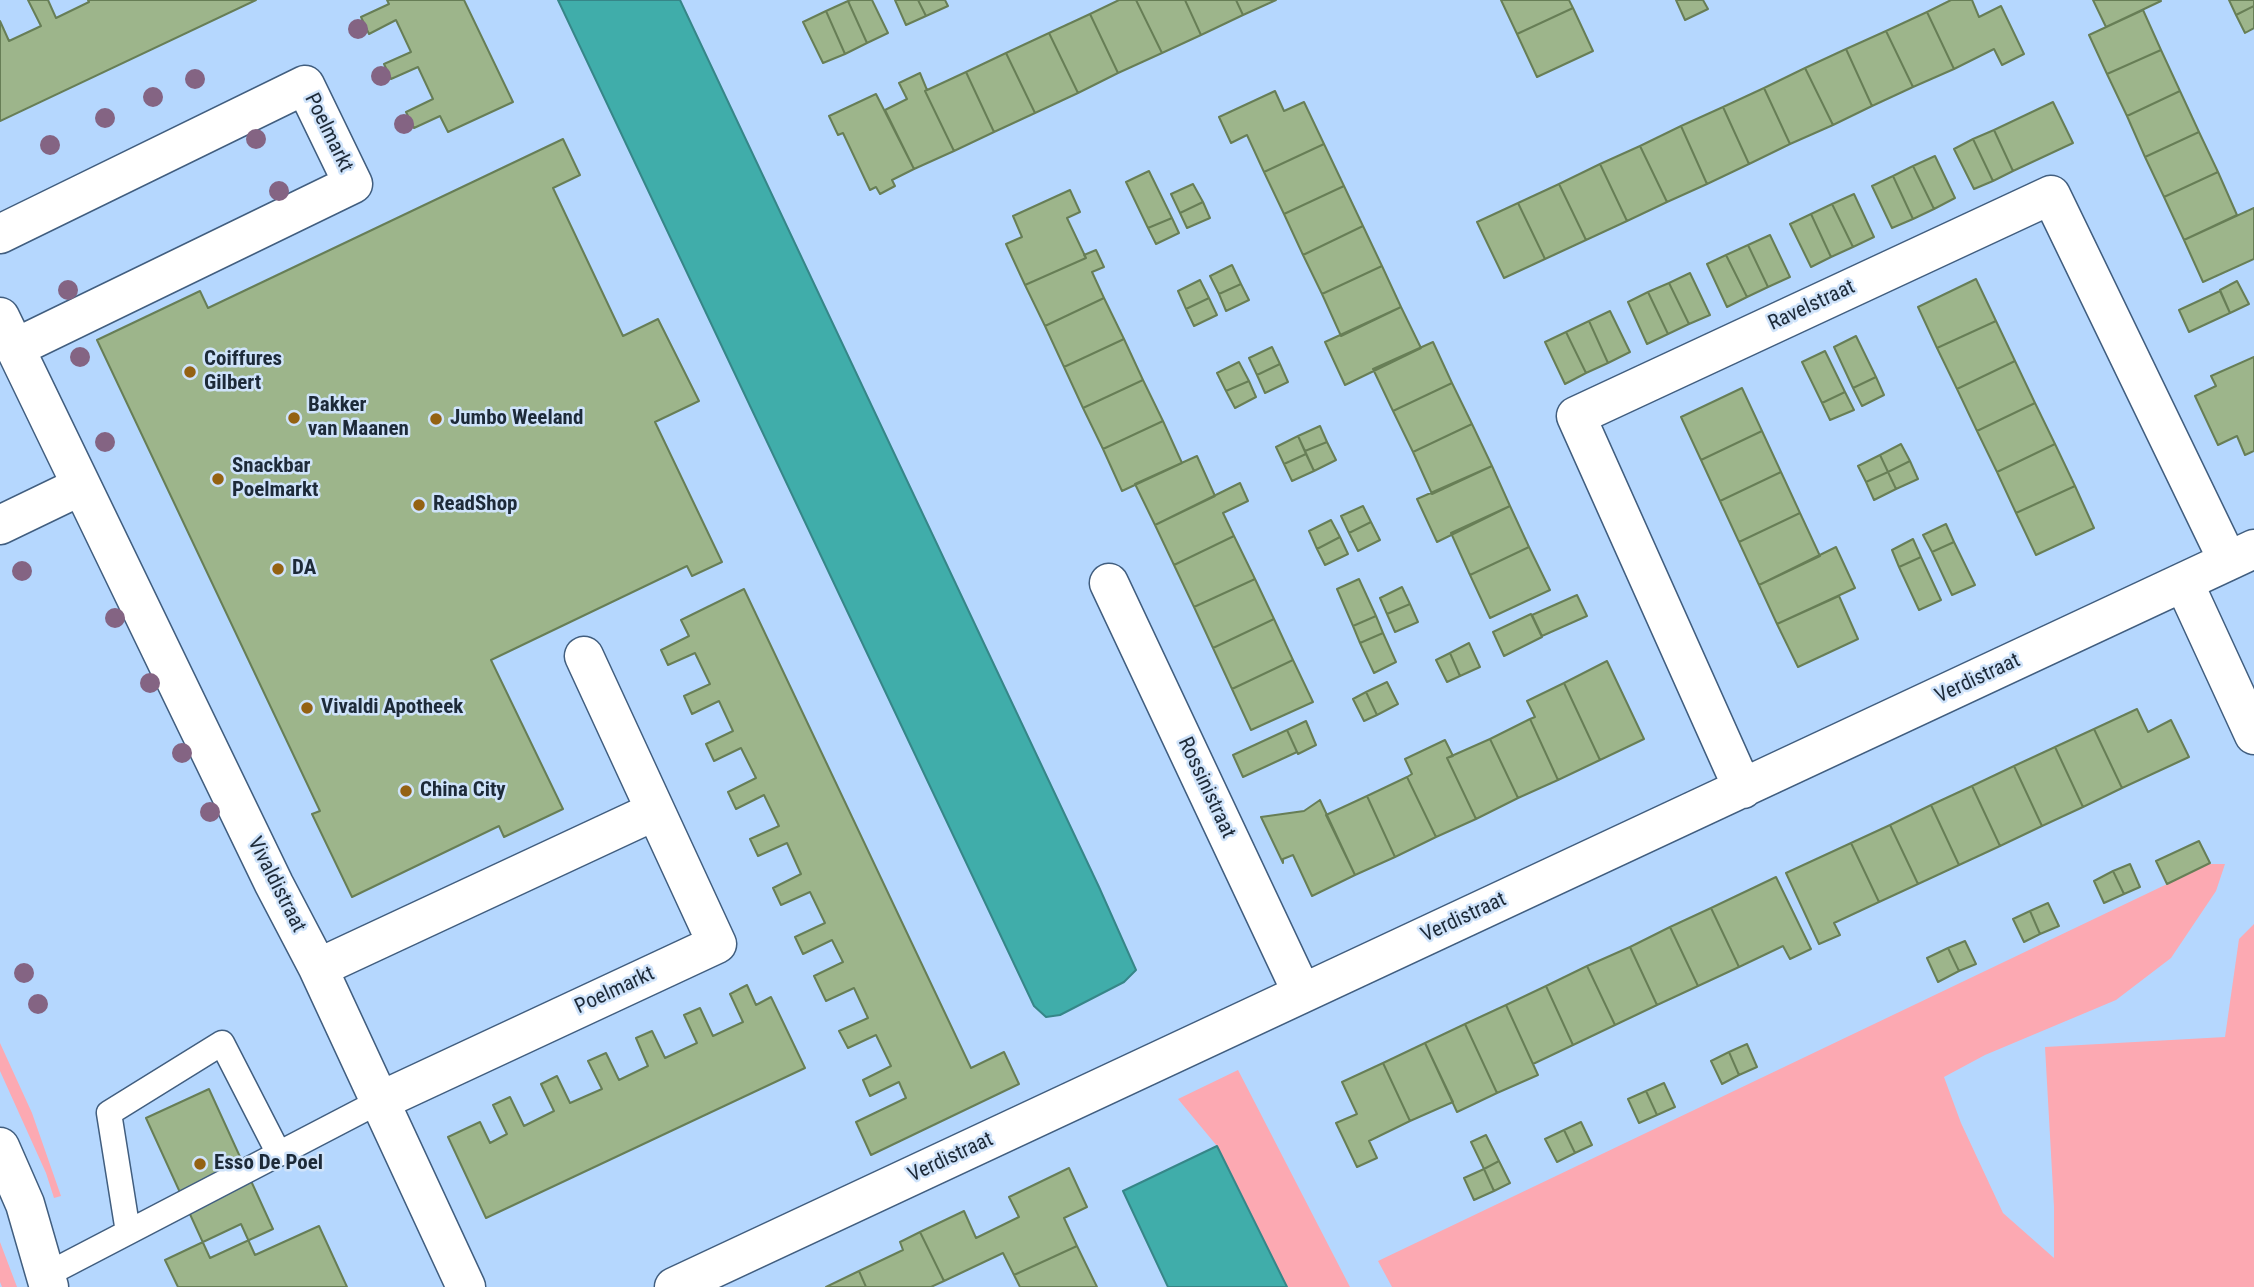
<!DOCTYPE html>
<style>
body{margin:0}
canvas{display:block;background:#b5d7fe}
</style>
<canvas width="2254" height="1287"></canvas>
<script>
const context = document.querySelector('canvas').getContext('2d');
context.lineJoin = 'round';
function paint(path, color) { context.fillStyle = color; context.fill(path, 'evenodd'); }
const toPath = rows => new Path2D(rows.map(r => 'M' + r).join(''));
function trace(path, color, width, dash) { context.strokeStyle = color; context.lineWidth = width; context.lineCap = dash ? 'butt' : 'round'; context.setLineDash(dash || []); context.stroke(path); }
function drawText(font, color, halo, rows, align = 'center') {
  context.font = font + ' "Roboto Condensed",sans-serif'; context.lineWidth = 5; context.setLineDash([]); context.textBaseline = 'middle'; context.strokeStyle = halo; context.fillStyle = color; for (const [text, x, y, turn = 0] of rows) {
    context.save(); context.translate(x, y); context.rotate((+turn || 0) * Math.PI / 180); context.textAlign = isNaN(turn) ? turn : align; if (halo) context.strokeText(text, 0, 0); context.fillText(text, 0, 0); context.restore();
  }
}
paint(toPath([
 [2209,864,2225,864,2216,891,2171,958,2116,1000,1985,1055,1944,1077,1961,1123,2003,1213,2054,1258,2054,1207,2045,1047,2225,1037,2239,939,2254,924,2254,1287,1392,1287,1378,1261],
 [0,1043,32,1113,61,1196,54,1198,46,1173,0,1071],
 [1238,1070,1350,1287,1287,1287,1217,1146,1178,1099],
 [0,1242,17,1287,2,1287,0,1282]
]), '#fca9b2');
const water = toPath([
 [558,0,680,0,1099,887,1136,970,1124,982,1060,1015,1046,1017,1034,1006,558,0],
 [1217,1146,1287,1287,1168,1287,1123,1191,1217,1146]
]);
paint(water, '#40adaa');
trace(water, '#368688', 2);
const building = toPath([
 [28,0,48,0,56,18,89,2,88,0,256,0,0,121,0,21,9,41,41,26,28,0],
 [387,0,464,0,513,102,448,132,440,116,414,128,406,112,433,99,418,67,391,79,384,64,411,52,396,20,369,34,361,17,389,4,387,0],
 [851,0,872,0,888,33,867,43,848,1,851,0],
 [895,0,918,0,926,16,906,25,895,0],
 [918,0,945,0,948,6,926,16,918,0],
 [1119,0,1136,0,1162,53,1118,73,1090,14,1119,0],
 [1136,0,1185,0,1201,35,1162,53,1136,0],
 [1185,0,1236,0,1243,15,1201,35,1185,0],
 [1236,0,1276,0,1243,15,1236,0],
 [1501,0,1569,0,1573,8,1517,34,1501,0],
 [1676,0,1703,0,1708,9,1685,20,1676,0],
 [1951,0,1972,0,1979,17,2001,6,2024,54,2002,65,1994,49,1954,69,1927,12,1951,0],
 [2093,0,2160,0,2161,1,2106,27,2093,0],
 [2229,0,2254,0,2254,6,2236,15,2229,0],
 [848,1,867,43,845,54,826,11,848,1],
 [2254,6,2254,28,2245,33,2236,15,2254,6],
 [1573,8,1593,51,1537,77,1517,34,1573,8],
 [2143,10,2161,50,2107,74,2089,35,2143,10],
 [826,11,845,54,823,63,803,22,826,11],
 [1927,12,1954,69,1913,87,1886,31,1927,12],
 [1090,14,1118,73,1078,93,1049,33,1090,14],
 [1886,31,1913,87,1872,106,1846,49,1886,31],
 [1049,33,1078,93,1035,113,1006,53,1049,33],
 [1846,49,1872,106,1833,125,1805,68,1846,49],
 [2161,50,2180,91,2127,116,2107,74,2161,50],
 [1006,53,1035,113,994,132,966,72,1006,53],
 [1805,68,1833,125,1790,144,1764,88,1805,68],
 [966,72,994,132,954,151,925,91,966,72],
 [920,73,927,90,925,91,954,151,914,169,885,110,907,99,899,83,920,73],
 [1764,88,1790,144,1749,164,1723,107,1764,88],
 [1275,91,1284,111,1304,102,1324,144,1264,172,1247,135,1231,143,1219,117,1275,91],
 [2180,91,2199,132,2145,157,2127,116,2180,91],
 [876,94,914,169,892,180,895,186,880,194,876,187,870,190,843,133,838,135,829,116,876,94],
 [2053,102,2073,143,2013,171,1994,130,2053,102],
 [1723,107,1749,164,1707,184,1681,126,1723,107],
 [1681,126,1707,184,1667,202,1640,146,1681,126],
 [1994,130,2013,171,1993,181,1973,139,1994,130],
 [2199,132,2218,172,2164,197,2145,157,2199,132],
 [563,139,580,175,553,188,623,336,658,319,699,401,655,422,722,562,692,576,687,566,491,660,563,809,504,837,499,826,352,897,312,814,320,811,97,340,200,291,208,308,563,139],
 [1973,139,1993,181,1974,189,1954,149,1973,139],
 [1324,144,1344,186,1284,214,1264,172,1324,144],
 [1640,146,1667,202,1627,221,1600,164,1640,146],
 [1935,156,1955,198,1934,209,1913,166,1935,156],
 [1600,164,1627,221,1586,240,1559,184,1600,164],
 [1913,166,1934,209,1913,219,1893,176,1913,166],
 [1149,171,1172,218,1148,228,1126,182,1149,171],
 [2218,172,2237,215,2184,240,2164,197,2218,172],
 [1893,176,1913,219,1892,228,1872,186,1893,176],
 [1193,184,1203,202,1180,213,1171,194,1193,184],
 [1559,184,1586,240,1545,259,1518,203,1559,184],
 [1344,186,1363,226,1303,255,1284,214,1344,186],
 [1070,190,1080,212,1067,218,1086,258,1025,285,1006,244,1022,237,1013,216,1070,190],
 [1854,194,1874,237,1853,247,1832,204,1854,194],
 [1203,202,1210,218,1187,228,1180,213,1203,202],
 [1518,203,1545,259,1504,278,1477,222,1518,203],
 [1832,204,1853,247,1831,257,1811,214,1832,204],
 [2254,208,2254,259,2203,282,2184,240,2254,208],
 [1811,214,1831,257,1811,267,1790,224,1811,214],
 [1172,218,1179,233,1156,244,1148,228,1172,218],
 [1363,226,1382,266,1322,294,1303,255,1363,226],
 [1770,235,1790,277,1768,287,1748,245,1770,235],
 [1748,245,1768,287,1747,297,1726,255,1748,245],
 [1096,250,1104,267,1092,272,1104,298,1045,326,1025,285,1086,258,1084,255,1096,250],
 [1726,255,1747,297,1727,307,1707,264,1726,255],
 [1232,265,1241,284,1219,294,1210,276,1232,265],
 [1382,266,1401,307,1341,336,1322,294,1382,266],
 [1690,273,1710,315,1689,324,1669,283,1690,273],
 [1976,279,1996,321,1937,348,1918,307,1976,279],
 [1200,280,1209,298,1186,309,1178,291,1200,280],
 [2237,281,2249,304,2230,313,2220,290,2237,281],
 [1669,283,1689,324,1668,334,1648,292,1669,283],
 [1241,284,1249,300,1226,311,1219,294,1241,284],
 [2220,291,2230,313,2189,332,2179,310,2220,291],
 [1648,292,1668,334,1647,344,1628,302,1648,292],
 [1104,298,1124,339,1064,367,1045,326,1104,298],
 [1209,298,1217,315,1194,326,1186,309,1209,298],
 [1401,307,1421,348,1345,385,1325,342,1401,307],
 [1610,311,1630,352,1608,363,1589,321,1610,311],
 [1589,321,1608,363,1586,373,1566,332,1589,321],
 [1996,321,2015,361,1957,389,1937,348,1996,321],
 [1566,332,1586,373,1565,384,1545,342,1566,332],
 [1856,336,1876,377,1853,388,1834,347,1856,336],
 [1124,339,1143,380,1083,408,1064,367,1124,339],
 [1433,342,1452,383,1393,411,1373,369,1433,342],
 [1272,347,1280,364,1257,375,1249,358,1272,347],
 [1825,351,1845,392,1822,403,1802,362,1825,351],
 [2254,357,2254,451,2245,455,2237,436,2218,445,2195,396,2216,386,2211,376,2254,357],
 [2015,361,2035,403,1977,431,1957,389,2015,361],
 [1239,362,1249,381,1226,391,1217,373,1239,362],
 [1280,364,1288,382,1265,393,1257,375,1280,364],
 [1876,377,1884,395,1862,406,1853,388,1876,377],
 [1143,380,1163,421,1103,449,1083,408,1143,380],
 [1249,381,1256,397,1235,408,1226,391,1249,381],
 [1452,383,1472,424,1413,452,1393,411,1452,383],
 [1742,388,1762,431,1701,460,1681,417,1742,388],
 [1845,392,1854,410,1830,420,1822,403,1845,392],
 [2035,403,2055,444,1997,472,1977,431,2035,403],
 [1163,421,1182,463,1122,491,1103,449,1163,421],
 [1472,424,1492,466,1432,494,1413,452,1472,424],
 [1320,426,1327,442,1305,451,1298,436,1320,426],
 [1762,431,1781,472,1720,501,1701,460,1762,431],
 [1298,436,1306,454,1284,464,1276,447,1298,436],
 [1327,442,1336,460,1314,471,1305,451,1327,442],
 [1901,444,1910,461,1888,472,1880,455,1901,444],
 [2055,444,2075,486,2016,513,1997,472,2055,444],
 [1306,454,1314,471,1292,481,1284,464,1306,454],
 [1880,455,1888,472,1866,482,1858,466,1880,455],
 [1197,456,1215,496,1155,525,1135,484,1197,456],
 [1910,461,1918,479,1896,489,1888,472,1910,461],
 [1492,466,1510,506,1437,542,1417,499,1492,466],
 [1781,472,1800,513,1739,542,1720,501,1781,472],
 [1888,472,1896,489,1874,500,1866,482,1888,472],
 [1240,483,1248,501,1223,513,1234,536,1174,565,1155,525,1240,483],
 [2075,486,2094,528,2036,555,2016,513,2075,486],
 [1363,506,1371,522,1349,533,1341,516,1363,506],
 [1510,506,1529,547,1470,575,1451,533,1510,506],
 [1800,513,1820,556,1759,585,1739,542,1800,513],
 [1331,520,1340,537,1317,549,1309,531,1331,520],
 [1371,522,1380,540,1358,551,1349,533,1371,522],
 [1946,524,1954,542,1932,552,1923,535,1946,524],
 [1234,536,1255,579,1194,607,1174,565,1234,536],
 [1340,537,1348,554,1325,565,1317,549,1340,537],
 [1913,539,1921,557,1899,567,1892,550,1913,539],
 [1954,542,1975,585,1952,595,1932,552,1954,542],
 [1529,547,1550,590,1490,618,1470,575,1529,547],
 [1836,547,1855,588,1777,624,1759,585,1836,547],
 [1921,557,1941,600,1919,610,1899,567,1921,557],
 [1255,579,1274,619,1213,648,1194,607,1255,579],
 [1359,579,1376,616,1353,626,1337,589,1359,579],
 [1402,587,1410,604,1387,614,1380,598,1402,587],
 [744,589,971,1068,1004,1052,1019,1084,871,1155,856,1122,906,1098,899,1082,870,1096,863,1080,891,1066,876,1035,848,1048,839,1031,868,1018,854,988,826,1001,814,976,843,962,832,940,803,954,795,937,825,923,810,892,781,905,773,888,801,874,787,843,758,856,750,839,779,826,764,795,736,809,728,792,756,778,741,748,714,761,706,744,733,731,719,701,692,714,684,696,710,684,695,653,668,665,661,650,689,636,681,620,744,589],
 [1577,595,1587,616,1542,636,1532,615,1577,595],
 [1839,596,1858,639,1798,667,1777,624,1839,596],
 [1410,604,1418,622,1395,632,1387,614,1410,604],
 [1531,614,1542,637,1504,656,1493,632,1531,614],
 [1376,616,1383,633,1360,643,1353,626,1376,616],
 [1274,619,1293,660,1232,689,1213,648,1274,619],
 [1383,633,1396,662,1374,673,1360,643,1383,633],
 [1469,643,1480,667,1460,676,1450,653,1469,643],
 [1450,653,1460,676,1447,682,1436,660,1450,653],
 [1293,660,1313,702,1251,730,1232,689,1293,660],
 [1607,661,1644,739,1600,760,1564,683,1607,661],
 [1387,682,1398,704,1377,715,1366,692,1387,682],
 [1564,683,1600,760,1558,780,1530,719,1535,717,1527,701,1564,683],
 [1366,692,1377,715,1364,721,1353,699,1366,692],
 [2137,709,2148,732,2171,720,2189,757,2122,788,2094,729,2137,709],
 [1530,719,1558,780,1518,798,1490,739,1530,719],
 [1306,721,1316,745,1298,754,1287,730,1306,721],
 [2094,729,2122,788,2083,807,2055,747,2094,729],
 [1287,730,1297,752,1243,777,1233,755,1287,730],
 [1490,739,1518,798,1476,819,1447,758,1490,739],
 [1445,740,1453,756,1447,758,1476,819,1436,837,1407,777,1412,774,1405,759,1445,740],
 [2055,747,2083,807,2042,826,2014,766,2055,747],
 [2014,766,2042,826,2000,846,1972,786,2014,766],
 [1407,777,1436,837,1395,857,1367,796,1407,777],
 [1972,786,2000,846,1959,865,1931,805,1972,786],
 [1367,796,1395,857,1355,875,1326,815,1367,796],
 [1320,800,1355,875,1312,896,1293,855,1283,859,1283,863,1261,817,1304,811,1320,800],
 [1931,805,1959,865,1918,884,1890,825,1931,805],
 [1890,825,1918,884,1879,902,1851,843,1890,825],
 [2199,841,2210,863,2167,884,2156,861,2199,841],
 [1851,843,1879,902,1834,923,1840,935,1819,944,1786,873,1851,843],
 [2130,864,2140,887,2124,894,2113,871,2130,864],
 [2113,871,2124,894,2104,903,2094,881,2113,871],
 [1776,877,1811,949,1790,959,1783,946,1739,967,1711,908,1776,877],
 [2048,903,2059,926,2040,934,2030,911,2048,903],
 [1711,908,1739,967,1698,986,1670,927,1711,908],
 [2030,911,2040,934,2024,942,2013,919,2030,911],
 [1670,927,1698,986,1657,1005,1630,947,1670,927],
 [1965,941,1976,964,1959,971,1948,948,1965,941],
 [1630,947,1657,1005,1615,1025,1587,966,1630,947],
 [1948,948,1959,971,1938,982,1927,958,1948,948],
 [1587,966,1615,1025,1573,1045,1546,986,1587,966],
 [747,985,756,1005,771,997,805,1068,486,1218,448,1137,480,1122,490,1143,507,1134,493,1105,510,1097,524,1126,554,1111,541,1084,557,1076,570,1103,602,1089,588,1061,606,1053,619,1080,648,1066,636,1038,652,1031,665,1058,697,1043,684,1015,700,1008,713,1036,743,1022,730,994,747,985],
 [1546,986,1573,1045,1533,1064,1506,1005,1546,986],
 [1506,1005,1538,1075,1497,1093,1465,1024,1506,1005],
 [1465,1024,1497,1093,1457,1112,1425,1043,1465,1024],
 [1425,1043,1453,1102,1410,1121,1383,1063,1425,1043],
 [1747,1044,1757,1067,1739,1075,1729,1052,1747,1044],
 [1729,1052,1739,1075,1722,1084,1711,1061,1729,1052],
 [1383,1063,1410,1121,1369,1141,1377,1158,1357,1167,1336,1123,1357,1114,1342,1082,1383,1063],
 [1664,1083,1675,1107,1657,1115,1646,1091,1664,1083],
 [209,1089,273,1229,210,1258,146,1118,209,1089],
 [1646,1091,1657,1115,1639,1123,1628,1099,1646,1091],
 [1581,1122,1592,1145,1575,1153,1564,1130,1581,1122],
 [1564,1130,1575,1153,1557,1162,1545,1139,1564,1130],
 [1486,1135,1499,1161,1484,1169,1471,1142,1486,1135],
 [1499,1161,1510,1183,1494,1191,1484,1169,1499,1161],
 [1069,1168,1087,1207,1064,1218,1077,1246,1014,1275,1003,1253,944,1281,920,1232,964,1211,976,1238,1019,1217,1009,1197,1069,1168],
 [1484,1169,1494,1191,1474,1200,1464,1178,1484,1169],
 [241,1224,255,1255,319,1226,347,1287,178,1287,165,1260,241,1224],
 [920,1232,944,1281,931,1287,866,1287,859,1271,903,1250,900,1242,920,1232],
 [1077,1246,1097,1287,1020,1287,1014,1275,1077,1246],
 [859,1271,866,1287,826,1287,859,1271]
]);
paint(building, '#9db58b');
trace(building, '#677e56', 2);
const lane = toPath([
 [128,1232,109,1113,222,1043,279,1154],
 [46,1275,380,1101]
]);
const street = toPath([
 [0,234,305,85,353,184,15,348],
 [0,317,274,884,318,968,466,1287],
 [0,525,81,486],
 [1109,583,1302,993],
 [2184,583,2254,735],
 [1743,789,1576,416,2051,195,2228,561],
 [318,968,655,811],
 [380,1101,717,944,584,656],
 [674,1287,2254,549]
]);
const secondary = toPath([
 [0,1147,25,1204,49,1287]
]);
trace(lane, '#415e7f', 27);
trace(street, '#415e7f', 41);
trace(secondary, '#415e7f', 41);
trace(lane, '#fff', 24);
trace(street, '#fff', 38);
trace(secondary, '#fff', 38);
context.fillStyle = '#846483';
for (const [x, y] of [
 [358,29],
 [381,76],
 [195,79],
 [153,97],
 [105,118],
 [404,124],
 [256,139],
 [50,145],
 [279,191],
 [68,290],
 [80,357],
 [105,442],
 [22,571],
 [115,618],
 [150,683],
 [182,753],
 [210,812],
 [24,973],
 [38,1004]
]) { context.beginPath(); context.arc(x, y, 10, 0, 2 * Math.PI); context.fill(); }
for (const [x, y, r, color] of [
 [190,372,7,"#946213"],
 [294,418,7,"#946213"],
 [436,419,7,"#946213"],
 [218,479,7,"#946213"],
 [419,505,7,"#946213"],
 [278,569,7,"#946213"],
 [307,708,7,"#946213"],
 [406,791,7,"#946213"],
 [200,1164,7,"#946213"]
]) { const dot = new Path2D(); dot.arc(x, y, r, 0, 2 * Math.PI); context.fillStyle = color; context.fill(dot); trace(dot, '#cfe3fa', 2.5); }
drawText('21px', '#1d2a38', '#cfe3fa', [
 ["Poelmarkt",328,133,64],
 ["Ravelstraat",1812,306,-25],
 ["Verdistraat",1978,679,-25],
 ["Rossinistraat",1206,788,65],
 ["Vivaldistraat",276,885,63],
 ["Verdistraat",1464,918,-25],
 ["Poelmarkt",615,991,-25],
 ["Verdistraat",951,1158,-25]
]);
drawText('bold 21px', '#1d2a38', '#cfe3fa', [
 ["Coiffures",204,360],
 ["Gilbert",204,384],
 ["Bakker",308,406],
 ["van Maanen",308,430],
 ["Jumbo Weeland",450,419],
 ["Snackbar",232,467],
 ["Poelmarkt",232,491],
 ["ReadShop",433,505],
 ["DA",292,569],
 ["Vivaldi Apotheek",321,708],
 ["China City",420,791],
 ["Esso De Poel",214,1164]
], 'left');
</script>
